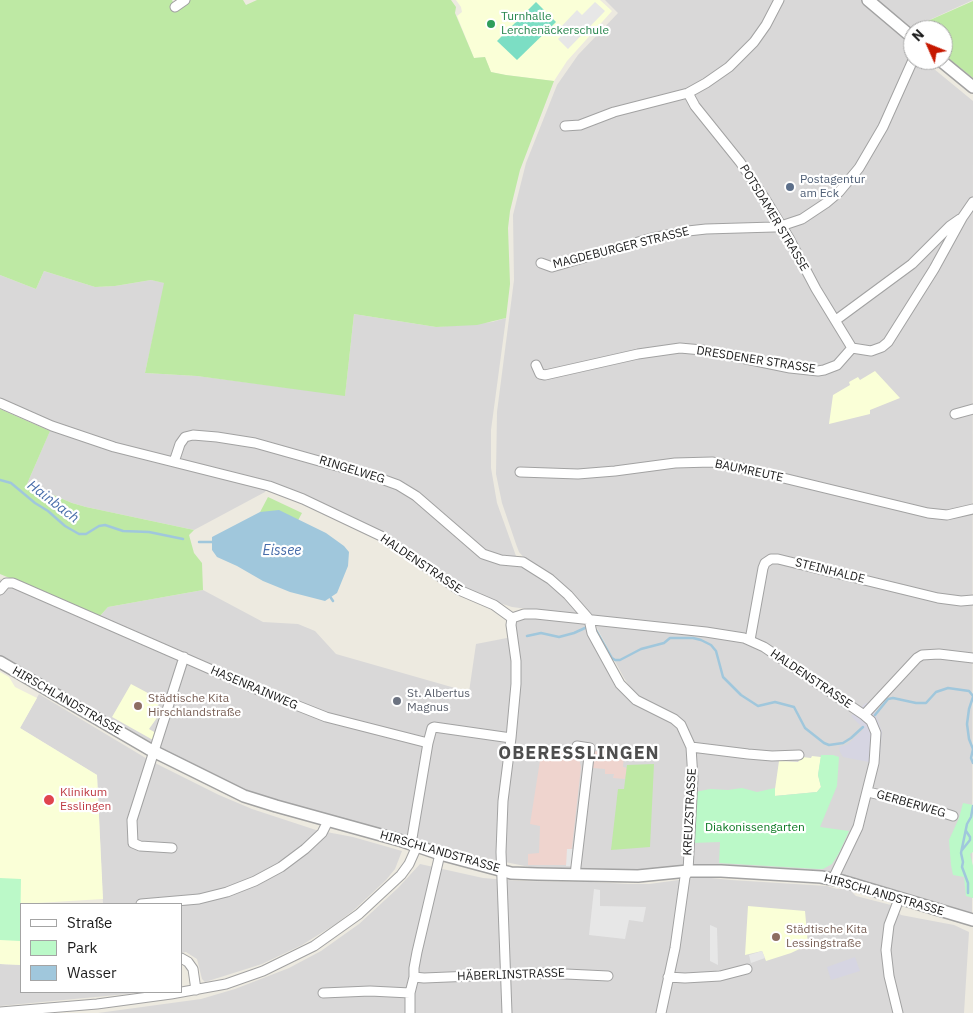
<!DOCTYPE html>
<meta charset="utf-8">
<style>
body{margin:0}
#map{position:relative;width:973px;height:1013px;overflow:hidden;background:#edeae0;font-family:"IBM Plex Sans",sans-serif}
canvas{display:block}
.legend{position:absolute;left:20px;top:903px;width:162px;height:90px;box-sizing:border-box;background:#fff;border:1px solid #a4a4a4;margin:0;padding:6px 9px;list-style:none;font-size:15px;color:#1b1b1b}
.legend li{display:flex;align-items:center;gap:10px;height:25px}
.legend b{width:25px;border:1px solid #a4a4a4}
.north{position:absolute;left:903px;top:20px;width:50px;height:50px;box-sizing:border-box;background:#fff;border:1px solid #a4a4a4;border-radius:50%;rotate:314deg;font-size:14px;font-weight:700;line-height:20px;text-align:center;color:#1b1b1b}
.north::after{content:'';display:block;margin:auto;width:18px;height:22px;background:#c61800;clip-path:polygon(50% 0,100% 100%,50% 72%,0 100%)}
</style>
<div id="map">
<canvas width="973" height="1013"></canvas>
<ul class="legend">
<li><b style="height:6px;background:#fff"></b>Straße</li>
<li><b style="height:14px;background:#bbf9c8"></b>Park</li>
<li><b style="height:14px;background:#a0c7dc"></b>Wasser</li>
</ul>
<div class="north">N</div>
</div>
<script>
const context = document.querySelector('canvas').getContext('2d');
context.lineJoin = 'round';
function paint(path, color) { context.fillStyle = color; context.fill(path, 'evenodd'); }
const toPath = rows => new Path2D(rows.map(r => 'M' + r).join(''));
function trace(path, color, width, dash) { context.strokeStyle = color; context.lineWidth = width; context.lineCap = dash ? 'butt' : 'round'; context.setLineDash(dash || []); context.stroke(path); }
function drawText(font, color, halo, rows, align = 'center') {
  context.font = font + ' "IBM Plex Sans",sans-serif'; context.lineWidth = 4.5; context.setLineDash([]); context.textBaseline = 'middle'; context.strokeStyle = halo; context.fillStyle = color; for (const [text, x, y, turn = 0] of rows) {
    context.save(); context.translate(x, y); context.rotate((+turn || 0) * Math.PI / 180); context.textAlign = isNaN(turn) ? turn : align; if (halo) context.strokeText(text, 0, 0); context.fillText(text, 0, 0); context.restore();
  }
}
paint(toPath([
 [605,0,973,0,912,28,914,30,913,30,913,60,927,60,928,64,973,101,972,915,844,877,692,867,696,763,673,714,639,696,632,690,624,678,590,615,527,561,519,552,516,544,502,503,496,474,497,412,514,280,513,215,526,163,557,85,578,55,618,13],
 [44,271,95,287,115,286,151,280,165,283,145,373,197,376,345,395,354,314,436,327,492,322,506,318,491,430,491,468,497,503,516,556,545,577,578,611,575,615,512,607,487,599,452,580,411,552,269,483,265,492,194,530,86,507,72,503,27,484,52,426,0,403,0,275,36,289],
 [0,579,96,621,108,607,203,590,263,622,298,624,315,631,336,654,469,692,476,644,512,637,511,625,524,614,584,620,589,633,626,693,680,727,688,747,690,781,684,867,635,871,553,869,530,867,455,852,259,798,158,750,69,695,0,656],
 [39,694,149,760,219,795,252,809,316,830,353,837,402,851,395,869,386,880,354,910,334,925,302,945,262,964,205,982,202,979,197,959,186,952,181,953,181,904,103,904,97,775,20,728],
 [420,864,483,878,521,881,591,882,628,884,649,884,701,877,731,880,827,886,837,889,849,889,856,896,891,905,901,915,954,925,969,932,964,1013,98,1013,201,999,235,989,289,968,321,951,359,924,398,888],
 [0,964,21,965,21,992,148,992,0,1006]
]), '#d9d8d8');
paint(toPath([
 [542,748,578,754,581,767,572,847,566,865,528,865,528,854,539,853,540,826,530,824],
 [605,749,608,749,608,753,624,754,623,767,627,768,625,779,613,778,614,774,605,774,605,769,593,768,594,751,604,752]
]), '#efd4ce');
paint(toPath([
 [456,0,600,0,612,11,567,61,554,81,506,75,491,72,485,57,474,58,457,16,462,12,461,7],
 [875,371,900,398,870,410,870,414,829,424,833,395,850,385,849,382,858,377,860,380],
 [0,672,9,677,15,687,37,698,20,728,97,775,103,899,21,904,21,965,0,964],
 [131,684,161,700,154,712,159,715,149,729,156,733,153,740,112,717],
 [812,756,821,757,818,775,821,787,817,792,774,796,779,761,798,762,802,757,811,758],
 [748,906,805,911,808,945,791,953,766,961,762,951,745,955]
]), '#faffd7');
paint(toPath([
 [0,0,172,0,176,8,189,0,243,0,246,5,257,0,451,0,456,7,455,13,474,58,485,57,491,72,506,75,554,81,520,170,510,211,508,228,510,284,506,318,477,325,436,327,354,314,345,396,197,376,145,373,164,283,151,280,115,286,95,287,44,271,36,289,0,275],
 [973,1,973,78,943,54,943,30,914,30,912,28],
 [0,409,50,431,27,484,72,503,86,507,194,530,189,535,194,553,202,563,203,590,108,607,100,616,0,574],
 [268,497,302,513,282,550,248,535],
 [654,764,650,847,611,850,618,789,624,789,627,765]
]), '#bee9a4');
paint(toPath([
 [821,755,833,755,839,757,837,786,820,827,849,831,839,853,832,864,823,869,818,869,719,863,720,842,692,843,695,792,710,789,728,790,742,788,757,792,775,788,775,796,817,792,821,787,818,775],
 [963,803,973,805,973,852,970,854,973,866,973,898,966,896,964,877,953,875,951,865,949,840,959,818],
 [0,878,21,879,20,941,0,940]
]), '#bbf9c8');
paint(toPath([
 [536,2,556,22,517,60,497,41]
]), '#7cdec4');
paint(toPath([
 [595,2,605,11,568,49,558,39,564,33,560,28,577,10,582,15],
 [567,849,573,849,571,866,566,866],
 [594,889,600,890,600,906,646,907,643,922,629,920,625,939,589,935],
 [710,925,717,928,718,965,710,961],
 [762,951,765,958,751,963,749,955]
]), '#e7e7e7');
paint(toPath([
 [866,703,872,704,882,732,879,764,843,757,840,752,839,747,848,744,864,729,851,716],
 [855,957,860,971,831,980,827,967]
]), '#d6d5e2');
paint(toPath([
 [279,510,326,533,344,546,349,552,348,566,337,593,325,601,290,592,263,581,237,566,217,557,212,550,212,537,260,512]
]), '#a0c7dc');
trace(toPath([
 [0,480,11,483,35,503,48,511,65,526,79,534,86,534,99,526,105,525,123,531,149,532,183,539],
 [199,542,215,542],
 [329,595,333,601],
 [596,630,612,658,615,660,620,660,641,649,664,643,670,638,693,638,701,640,711,645,716,651,723,677,741,695,758,706,775,702,794,707,805,728,824,743,829,745,843,743,851,738,863,727],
 [527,636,541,633,559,637,574,633,585,628],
 [973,697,969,709,967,724,969,739,973,749,971,758,973,763],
 [875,715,888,699,893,698,916,703,926,703,936,692,948,688,969,691,973,696],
 [962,850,970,840,970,837,966,831],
 [968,893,968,883,962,867,963,862,961,853,967,824,971,817,973,806]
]), '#a0c7dc', 2.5);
const minor = toPath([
 [175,7,185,0],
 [688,93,695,106,740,162,764,197,789,238,816,289,852,348],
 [565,126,580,125,614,112,688,93,706,83,729,67,754,42,766,25,779,0],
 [541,263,552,267,652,238,688,231,706,229,774,227,781,226,802,219,826,203,839,192,859,168,883,127,913,60],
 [836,320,912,264,950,226,960,219],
 [852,348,871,351,882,347,888,342,934,269,962,218,973,202],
 [536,365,540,374,545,375,638,354,680,348,702,350,790,368,818,371,824,370,837,365,852,348],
 [0,403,52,426,114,447,269,486,303,499,381,536,409,555,459,590,494,605,512,618],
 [955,414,973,409],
 [174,462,180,444,185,437,193,435,217,437,255,443,376,477,398,485,416,496,483,554,501,560,523,562,550,579,568,595,589,619,592,633,620,684,636,700,674,719,681,725,691,747,693,779,688,871,685,877,675,948,661,1013],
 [520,472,578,474,615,471,675,463,712,462,742,468,928,513,947,515,973,509],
 [0,590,6,583,13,583,258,690,326,717,428,743,432,728,434,727,511,738],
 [512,618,524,614,536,614,706,632,744,638,764,647,864,715,871,721,876,733,874,763,858,827,833,879],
 [750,640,763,568,765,563,771,559,778,559,938,598,961,601,973,600],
 [864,715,917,658,922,655,939,654,973,658],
 [691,747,748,754,772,756,799,755],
 [868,792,910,802,953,816],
 [411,844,428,743],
 [172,848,140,846,133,843,132,820,184,657],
 [575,875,590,748,577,746],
 [141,904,199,899,227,892,255,881,281,867,305,849,322,833,328,821],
 [181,958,188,962,193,969,196,990],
 [414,977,424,978,545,973,608,976],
 [668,977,685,978,720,976,747,969],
 [323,993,370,991,410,993],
 [0,1012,97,1004,171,994,226,984,263,971,314,946,359,914,401,875,409,864,417,846],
 [410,1013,410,993,414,977,414,968,417,952,440,854],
 [507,1013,501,852,503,801,511,738,516,684,516,661,511,625,512,618],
 [898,1013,889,976,886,950,889,925,899,899]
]);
const tertiary = toPath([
 [868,0,913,38],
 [940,60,973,87],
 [0,662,149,749,244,796,276,806,399,840,440,854,511,873,537,874,638,876,688,871,721,871,821,877,842,881,973,920]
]);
trace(minor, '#a2a2a2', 11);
trace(tertiary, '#a2a2a2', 14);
trace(minor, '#fff', 9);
trace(tertiary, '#fff', 11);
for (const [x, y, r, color] of [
 [491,24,5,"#2e9e5b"],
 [790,187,5,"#5c6f8a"],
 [397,701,5,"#6b7280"],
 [138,706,5,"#8d6e63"],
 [49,800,6,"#e0444e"],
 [776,937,5,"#8d6e63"]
]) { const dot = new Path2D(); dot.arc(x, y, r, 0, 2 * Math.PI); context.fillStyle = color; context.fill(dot); trace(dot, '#fff', 2); }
drawText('12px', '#27864d', '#fff', [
 ["Turnhalle",501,17],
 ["Lerchenäckerschule",501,31]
], 'left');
drawText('12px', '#4e5e75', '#fff', [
 ["Postagentur",800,180],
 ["am Eck",800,194]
], 'left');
drawText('12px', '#1b1b1b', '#fff', [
 ["POTSDAMER STRASSE",774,218,59],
 ["MAGDEBURGER STRASSE",621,248,-14],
 ["DRESDENER STRASSE",756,360,9],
 ["RINGELWEG",352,470,17],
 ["BAUMREUTE",749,471,12],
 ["HALDENSTRASSE",421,564,34],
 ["STEINHALDE",830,571,14],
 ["HALDENSTRASSE",811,679,34],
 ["HASENRAINWEG",254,688,23],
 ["HIRSCHLANDSTRASSE",67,701,30],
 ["GERBERWEG",911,804,16],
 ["KREUZSTRASSE",690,812,-87],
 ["HIRSCHLANDSTRASSE",440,852,16],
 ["HIRSCHLANDSTRASSE",884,895,16],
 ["HÄBERLINSTRASSE",511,975,-2]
]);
drawText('12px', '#5b616d', '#fff', [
 ["St. Albertus",407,694],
 ["Magnus",407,708]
], 'left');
drawText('12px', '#785e54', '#fff', [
 ["Städtische Kita",148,699],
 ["Hirschlandstraße",148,713],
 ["Städtische Kita",786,930],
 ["Lessingstraße",786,944]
], 'left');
drawText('12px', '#be3a42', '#fff', [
 ["Klinikum",60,793],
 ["Esslingen",60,807]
], 'left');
drawText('12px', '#0a7821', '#fff', [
 ["Diakonissengarten",755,828]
]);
drawText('italic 14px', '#486daa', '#fff', [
 ["Hainbach",53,502,37],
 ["Eissee",282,551]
]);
context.letterSpacing = '1px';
drawText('bold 18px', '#4e4e4e', '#fff', [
 ["OBERESSLINGEN",579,754]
]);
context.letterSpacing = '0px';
</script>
